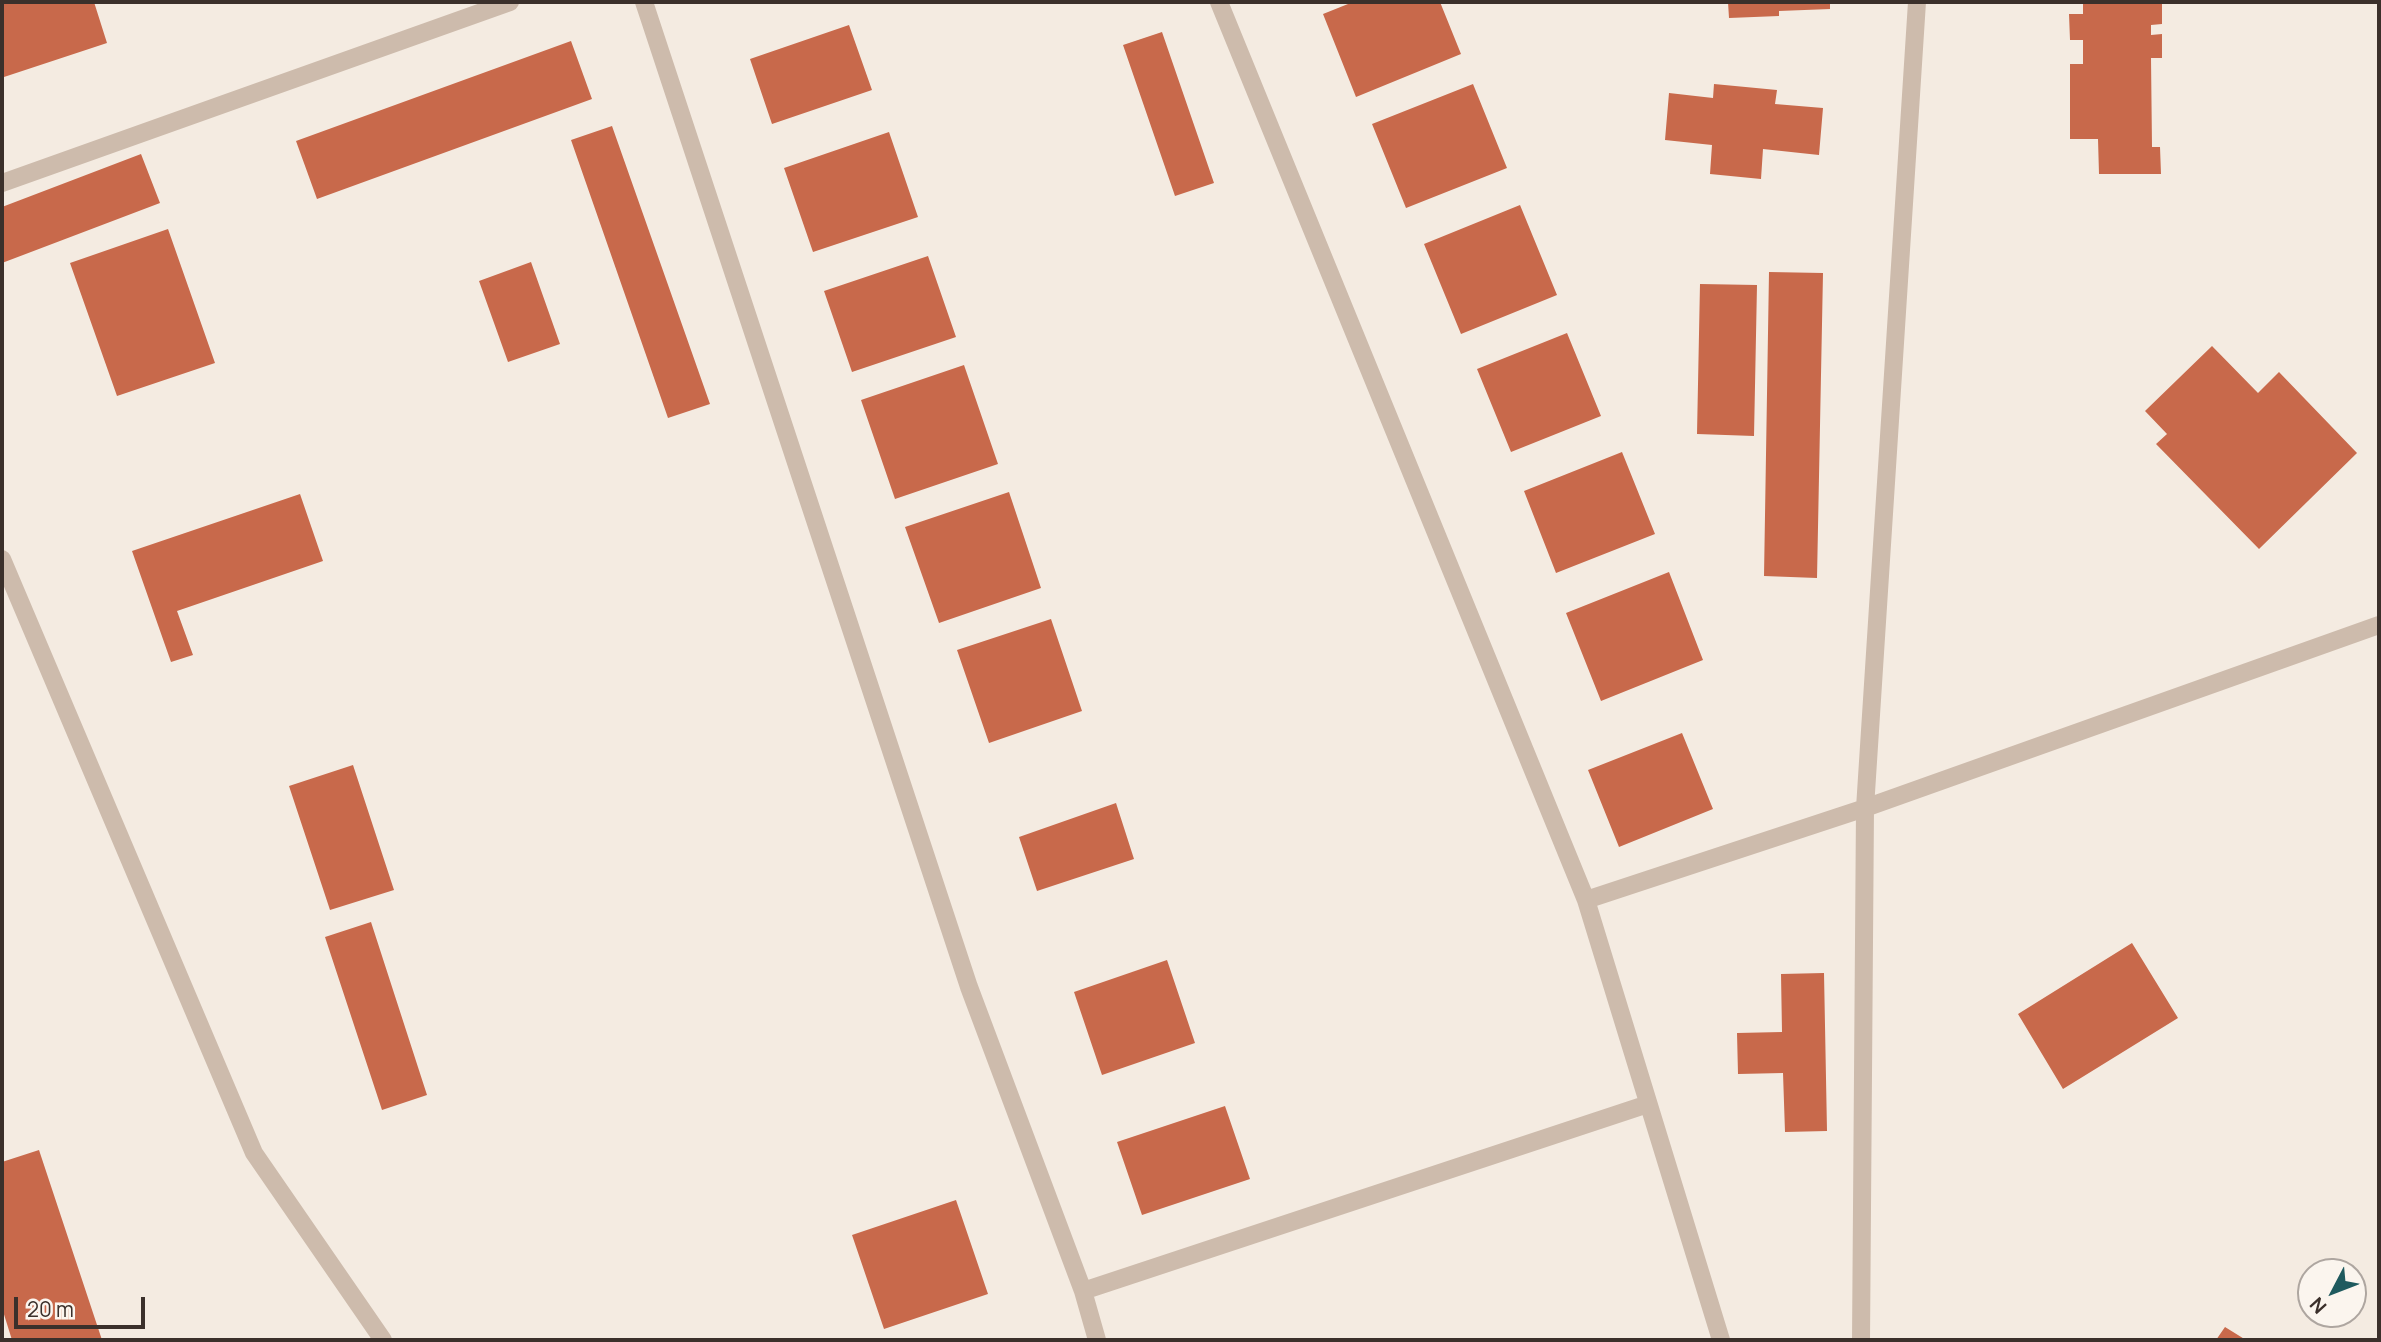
<!DOCTYPE html>
<style>
body{margin:0}
#map{position:relative;width:2381px;height:1342px;overflow:hidden;background:#f4ebe1;font-family:Manrope,sans-serif}
canvas{display:block}
.frame{position:absolute;inset:0;border:4px solid #3b302b;pointer-events:none}
.north{position:absolute;left:2297px;top:1258px;width:70px;height:70px;box-sizing:border-box;background:#fbf5ee;border:2px solid #aea6a0;border-radius:50%;rotate:228deg;font-size:19px;font-weight:700;line-height:28px;text-align:center;color:#3b302b}
.north::after{content:'';display:block;margin:auto;width:24px;height:32px;background:#1f5a5e;clip-path:polygon(50% 0,100% 100%,50% 72%,0 100%)}
.scale{position:absolute;left:14px;top:1297px;width:131px;height:32px;box-sizing:border-box;border:4px solid #3b302b;border-top:0;padding-left:9px;font-size:21px;line-height:24px;white-space:nowrap;color:#3b302b;-webkit-text-stroke:5px #fbf5ee;paint-order:stroke}
</style>
<div id="map">
<canvas width="2381" height="1342"></canvas>
<div class="frame"></div>
<div class="north">N</div>
<div class="scale">20 m</div>
</div>
<script>
const context = document.querySelector('canvas').getContext('2d');
context.lineJoin = 'round';
function paint(path, color) { context.fillStyle = color; context.fill(path, 'evenodd'); }
const toPath = rows => new Path2D(rows.map(r => 'M' + r).join(''));
function trace(path, color, width, dash) { context.strokeStyle = color; context.lineWidth = width; context.lineCap = dash ? 'butt' : 'round'; context.setLineDash(dash || []); context.stroke(path); }
paint(toPath([
 [2,2,94,2,107,43,4,77,2,69],
 [1353,2,1440,2,1461,54,1356,97,1323,14],
 [1728,2,1830,2,1830,9,1779,11,1779,16,1729,18],
 [2083,2,2162,2,2162,24,2151,25,2151,35,2162,34,2162,58,2151,58,2152,147,2160,147,2161,174,2099,174,2098,139,2070,139,2070,64,2083,64,2083,40,2070,40,2069,14,2083,14],
 [849,25,872,90,772,124,750,59],
 [1162,32,1214,183,1175,196,1123,45],
 [571,41,592,99,317,199,296,141],
 [1473,84,1507,168,1406,208,1372,124],
 [1714,84,1777,90,1775,104,1823,108,1819,155,1763,149,1761,179,1710,174,1712,145,1665,140,1669,93,1713,98],
 [612,126,710,404,668,418,571,140],
 [889,132,918,217,813,252,784,168],
 [141,154,160,203,2,263,2,207],
 [1520,205,1557,295,1461,334,1424,244],
 [168,229,215,363,117,396,70,263],
 [928,256,956,337,852,372,824,291],
 [531,262,560,344,508,362,479,281],
 [1769,272,1823,273,1817,578,1764,576],
 [1700,284,1757,285,1754,436,1697,434],
 [1567,333,1601,416,1511,452,1477,369],
 [2212,346,2258,393,2279,372,2357,453,2259,549,2156,444,2167,434,2145,411],
 [964,365,998,464,895,499,861,400],
 [1622,452,1655,534,1556,573,1524,491],
 [1009,492,1041,588,939,623,905,527],
 [300,494,323,561,177,611,193,655,171,662,132,551],
 [1669,572,1703,660,1601,701,1566,613],
 [1051,619,1082,711,989,743,957,650],
 [1682,733,1713,809,1619,847,1588,770],
 [353,765,394,890,330,910,289,786],
 [1116,803,1134,859,1037,891,1019,837],
 [371,922,427,1095,382,1110,325,937],
 [2132,943,2178,1018,2063,1089,2018,1014],
 [1167,960,1195,1043,1102,1075,1074,992],
 [1824,973,1827,1131,1785,1132,1783,1073,1738,1074,1737,1033,1782,1032,1781,974],
 [1225,1106,1250,1179,1142,1215,1117,1142],
 [39,1150,102,1340,12,1340,2,1308,2,1162],
 [956,1200,988,1294,884,1329,852,1235],
 [2225,1327,2246,1340,2216,1340]
]), '#c8694b');
trace(toPath([
 [644,2,969,987,1083,1291,1097,1340],
 [1219,2,1586,900,1721,1340],
 [2,183,510,2],
 [2,559,254,1153,383,1340],
 [1586,900,1865,808,2379,625],
 [1083,1291,1648,1104],
 [1861,1340,1865,808,1917,2]
]), '#cdbbac', 18);
</script>
